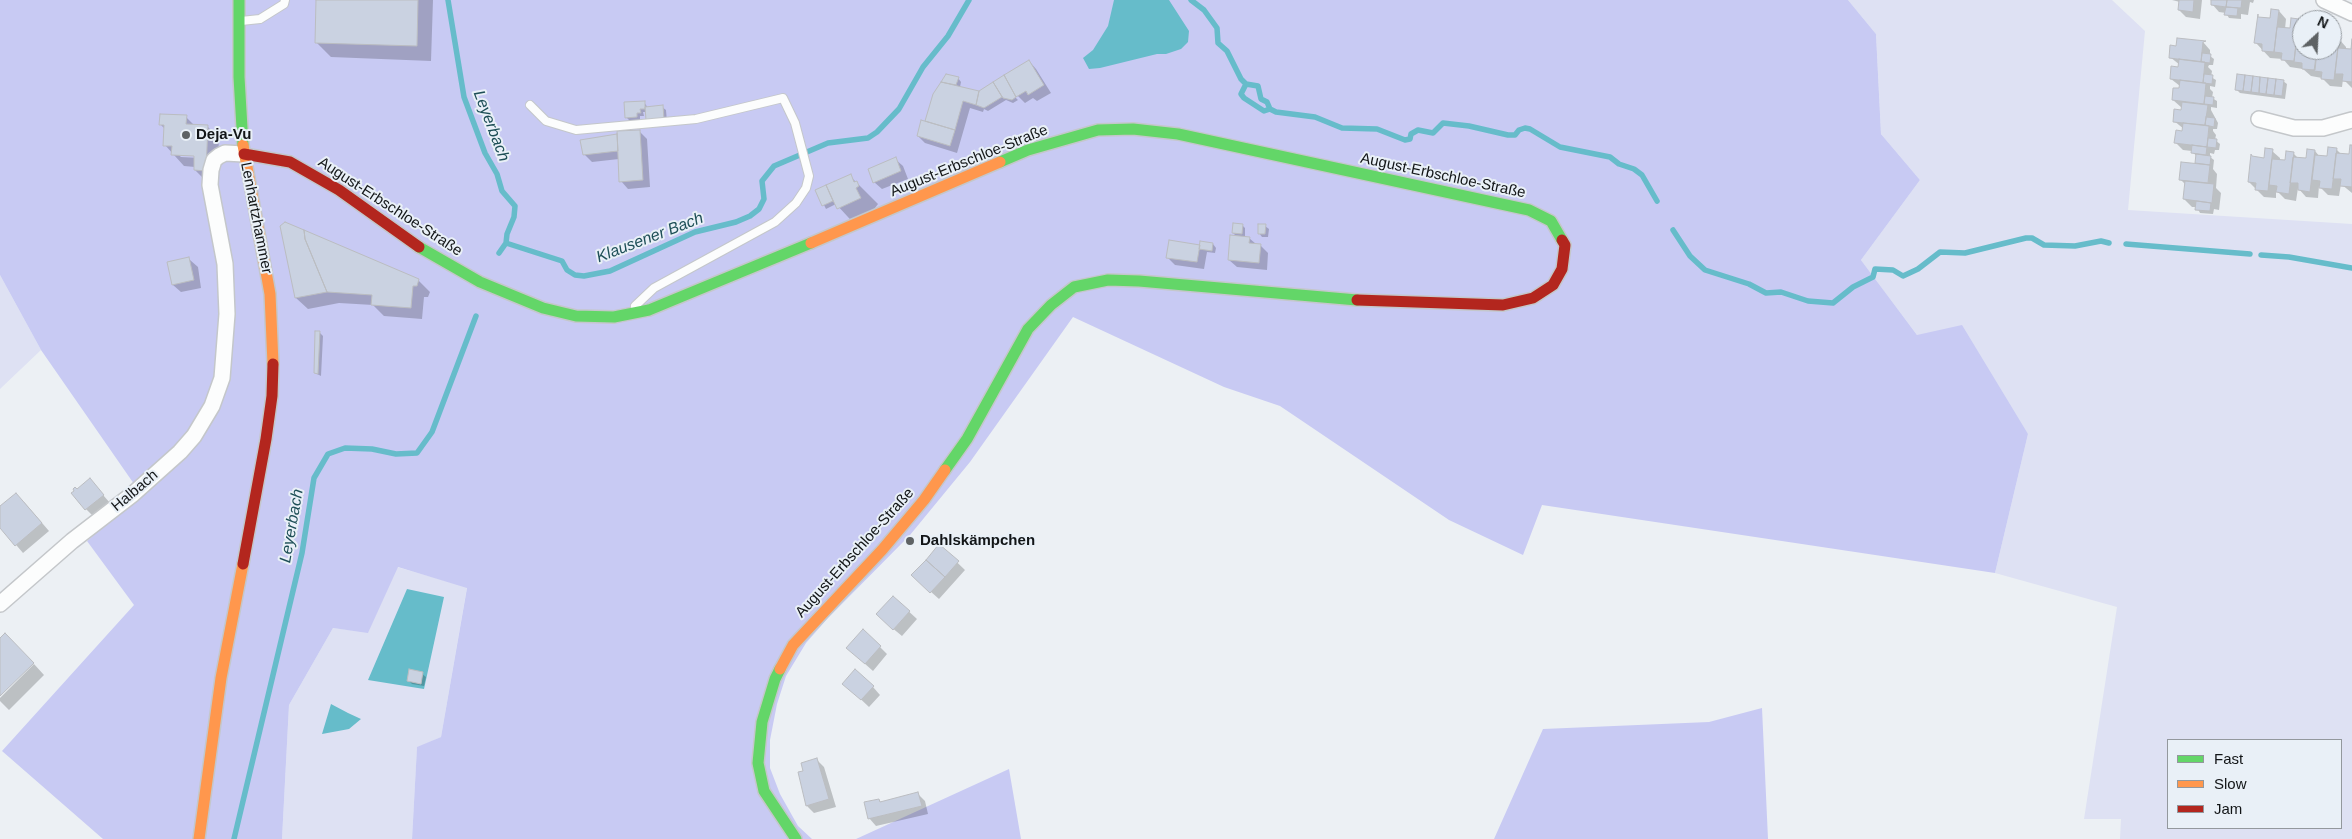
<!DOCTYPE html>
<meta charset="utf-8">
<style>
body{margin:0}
#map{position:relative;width:2352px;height:839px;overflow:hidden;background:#ecf0f4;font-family:Helvetica,sans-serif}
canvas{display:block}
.legend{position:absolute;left:2167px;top:739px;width:175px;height:90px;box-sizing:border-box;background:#e9f0f7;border:1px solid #93989d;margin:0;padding:6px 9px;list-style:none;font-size:15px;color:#121517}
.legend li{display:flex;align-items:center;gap:10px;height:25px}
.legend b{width:25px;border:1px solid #93989d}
.north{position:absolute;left:2292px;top:10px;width:50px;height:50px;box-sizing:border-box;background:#e9f0f7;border:1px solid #93989d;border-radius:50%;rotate:25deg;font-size:14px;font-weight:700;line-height:20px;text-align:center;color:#121517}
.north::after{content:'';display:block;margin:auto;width:18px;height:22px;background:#5e6264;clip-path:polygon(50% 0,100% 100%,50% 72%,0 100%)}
</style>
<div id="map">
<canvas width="2352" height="839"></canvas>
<ul class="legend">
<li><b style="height:6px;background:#63d668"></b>Fast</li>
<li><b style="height:6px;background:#ff974d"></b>Slow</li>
<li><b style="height:6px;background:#b3261e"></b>Jam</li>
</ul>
<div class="north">N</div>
</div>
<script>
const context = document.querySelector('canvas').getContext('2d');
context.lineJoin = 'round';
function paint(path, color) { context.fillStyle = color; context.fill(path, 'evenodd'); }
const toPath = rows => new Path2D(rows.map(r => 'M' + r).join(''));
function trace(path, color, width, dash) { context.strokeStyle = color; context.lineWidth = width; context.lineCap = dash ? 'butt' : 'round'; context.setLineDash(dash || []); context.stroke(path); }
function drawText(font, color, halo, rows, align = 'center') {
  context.font = font + ' Helvetica,sans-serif'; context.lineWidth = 4; context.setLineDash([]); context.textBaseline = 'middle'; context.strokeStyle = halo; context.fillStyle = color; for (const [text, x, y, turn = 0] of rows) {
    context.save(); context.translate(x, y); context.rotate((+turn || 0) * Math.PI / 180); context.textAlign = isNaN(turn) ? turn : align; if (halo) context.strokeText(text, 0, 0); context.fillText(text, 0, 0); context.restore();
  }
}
paint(toPath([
 [1848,0,2112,0,2145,31,2128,210,2352,224,2352,839,2120,839,2121,819,2084,819,2117,607,1995,573,2028,434,1917,335,1861,260,1920,180,1881,134,1876,34],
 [2168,740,2341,740,2341,828,2168,828],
 [0,275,41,350,0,389],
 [397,567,467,587,441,737,417,748,412,839,282,839,289,705,333,628,368,632]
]), '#dee1f3');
paint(toPath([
 [0,0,1848,0,1876,34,1881,134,1920,180,1861,260,1917,335,1962,325,2028,434,1995,573,1542,505,1523,555,1449,520,1280,406,1224,387,1073,317,970,462,910,535,828,618,806,643,786,676,777,704,770,740,770,768,780,794,798,826,812,839,412,839,417,747,441,737,467,588,398,567,368,633,333,628,289,705,282,839,103,839,2,751,134,605,87,541,141,494,41,350,0,275],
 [1762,708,1768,839,1494,839,1543,729,1709,722],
 [1009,769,1021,839,856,839]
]), '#c8caf3');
paint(toPath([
 [1114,0,1169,0,1189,31,1188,42,1181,49,1166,54,1157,54,1100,68,1089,69,1083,58,1093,50,1108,26],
 [407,589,444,597,424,689,368,680],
 [331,704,348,713,361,719,349,729,322,734]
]), '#66bcca');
paint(toPath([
 [317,0,433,0,431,61,331,57,316,42],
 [2172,0,2202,0,2200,19,2186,17,2179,10,2180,2],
 [2212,0,2254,0,2253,3,2250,2,2248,15,2241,14,2241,19,2229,18,2226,13,2219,12,2212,4],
 [2279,11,2286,19,2285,29,2291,29,2299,20,2302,24,2302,50,2332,50,2332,39,2339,39,2346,47,2346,50,2352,50,2352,48,2352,88,2343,79,2342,87,2330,86,2322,78,2311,76,2303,69,2290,67,2283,59,2270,58,2256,43],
 [2203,42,2210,50,2210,56,2214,59,2213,65,2209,65,2208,67,2212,71,2211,77,2216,80,2215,87,2210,86,2210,89,2213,92,2212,98,2217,101,2217,108,2211,107,2211,110,2218,123,2217,129,2213,129,2213,131,2216,135,2215,140,2220,144,2219,150,2215,150,2214,154,2210,153,2210,157,2214,160,2213,169,2217,174,2216,188,2221,193,2219,210,2214,209,2213,214,2200,213,2197,207,2192,207,2184,199,2186,185,2181,180,2199,165,2197,157,2192,151,2183,150,2176,143,2184,129,2174,121,2182,108,2173,100,2180,86,2171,79,2180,65,2170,57,2177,47],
 [1029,61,1036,69,1051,93,1037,101,1033,98,1025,103,1013,91,1011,93,1018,100,1013,103,1006,100,988,111,984,109,983,112,970,108,957,153,925,143,918,136,926,122,934,95,947,75,958,78,961,82,960,87,979,92],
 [2283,81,2287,84,2285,99,2240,93,2237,90],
 [644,102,648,108,662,107,666,110,667,122,647,112,643,112,644,116,640,116,640,120,630,121,626,117],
 [186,117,195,126,207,126,219,138,217,182,206,181,195,170,195,167,184,166,165,145,165,129,160,124],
 [178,154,200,155,200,158,181,157],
 [639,131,647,139,650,187,628,189,621,181,619,159,592,162,584,154,582,141],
 [2352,146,2352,193,2341,184,2339,196,2328,195,2319,186,2318,198,2306,197,2298,188,2296,201,2285,199,2276,190,2276,198,2264,197,2249,182,2272,151,2280,158,2280,161,2286,161,2293,153,2299,159,2307,160,2315,151,2320,157,2328,158,2336,149,2342,155,2350,156],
 [895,159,903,166,908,179,882,189,874,182],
 [850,176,878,204,859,229,836,204,826,209,817,191],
 [1242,225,1245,228,1245,238,1249,238,1256,244,1260,245,1268,253,1267,270,1237,267,1229,260,1237,237,1233,233],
 [281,226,418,280,430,292,428,297,424,297,422,319,384,316,373,305,339,303,308,309,296,298],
 [1265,226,1269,229,1268,237,1262,237,1259,233],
 [1213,244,1216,248,1215,253,1207,252,1204,269,1175,265,1167,257,1199,246],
 [190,260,198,267,201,288,181,292,173,285,168,263],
 [319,332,323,336,321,376,315,373],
 [90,480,110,503,93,516,86,509,76,492],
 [24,502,49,531,23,553,0,526,0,508],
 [940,546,965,570,939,599,921,583],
 [893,597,917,619,902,636,885,622],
 [880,647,887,654,873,671,855,655],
 [34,664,44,675,9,710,0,701,0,698],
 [422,674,426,677,424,686,412,684,408,680],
 [873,687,880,695,869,707,852,691],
 [817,760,824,767,836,807,814,813,807,806,805,771],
 [918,794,925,801,928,814,876,826,869,818,879,800,881,803]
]), '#0003');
trace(toPath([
 [448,0,464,97,485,153,497,174,502,191,515,206,514,217,507,234,506,243,499,253],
 [1191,0,1204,10,1217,28,1218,43,1227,51,1241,79,1246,84,1258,86,1261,99,1267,102,1270,109,1276,112,1315,117,1342,128,1377,129,1405,140,1410,139,1411,134,1418,130,1433,133,1443,123,1469,126,1508,135,1515,135,1519,130,1525,128,1530,129,1560,147,1610,157,1619,164,1634,169,1642,175,1657,201],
 [1246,84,1241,94,1244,98,1264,111,1270,109],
 [1673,230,1690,256,1705,270,1749,284,1766,293,1781,292,1808,301,1833,303,1853,287,1873,277,1875,269,1893,270,1903,276,1918,269,1940,252,1965,253,2026,238,2032,238,2044,245,2075,246,2101,241,2109,243],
 [506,243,562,261,567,270,575,275,584,276,610,271,695,232,736,222,750,216,759,209,764,199,762,181,774,166,828,143,868,138,877,132,899,109,923,67,948,36,969,0],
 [2126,244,2250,254],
 [2261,255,2289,257,2352,268],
 [234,839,302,553,314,478,328,454,345,448,372,449,396,454,417,453,432,432,476,316]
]), '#66bcca', 5.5);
const building = toPath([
 [316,0,418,0,417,46,315,43,316,0],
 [2179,0,2194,0,2193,12,2178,10,2179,0],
 [2211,0,2227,0,2226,7,2211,5,2211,0],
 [2227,0,2242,0,2241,8,2226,7,2227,0],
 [2226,7,2238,8,2237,16,2224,15,2226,7],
 [2271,9,2279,10,2274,52,2262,51,2262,44,2254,43,2258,14,2258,17,2270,18,2271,9],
 [2291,18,2299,19,2294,61,2281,60,2282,53,2274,52,2277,27,2290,28,2291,18],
 [2297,35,2302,36,2302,50,2317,50,2315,70,2302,69,2302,63,2294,62,2297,35],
 [2332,37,2339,38,2334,80,2321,79,2322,72,2314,71,2317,50,2332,50,2332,37],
 [2177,38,2206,41,2203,42,2201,62,2169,58,2170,45,2176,46,2177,38],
 [2352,39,2352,82,2342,81,2343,74,2335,74,2338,48,2351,49,2352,39],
 [2202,53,2211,54,2210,63,2201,62,2202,53],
 [2179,59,2205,62,2203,83,2170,79,2171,66,2178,67,2179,59],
 [1029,60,1044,85,1028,95,1026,91,1016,97,1004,75,1029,60],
 [946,74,959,77,956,85,941,82,946,74],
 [2204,74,2213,75,2212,84,2203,83,2204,74],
 [2237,74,2245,75,2243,91,2235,90,2237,74],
 [1004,75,1016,97,1012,100,1003,98,993,82,1004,75],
 [2245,75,2253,76,2251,92,2243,91,2245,75],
 [2253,76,2260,77,2259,93,2251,92,2253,76],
 [2260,77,2268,78,2266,94,2259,93,2260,77],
 [2268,78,2276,79,2274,95,2266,94,2268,78],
 [2276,79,2284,80,2282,96,2274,95,2276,79],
 [2180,80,2206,83,2204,104,2172,100,2173,88,2179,88,2180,80],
 [941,82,979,91,976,105,963,101,955,130,925,121,933,94,941,82],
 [993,82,1002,97,984,108,976,105,979,91,993,82],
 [2205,96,2214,97,2213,105,2204,104,2205,96],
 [645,101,645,109,640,109,641,113,637,113,637,117,625,118,624,102,645,101],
 [2182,102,2208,105,2205,125,2173,122,2174,109,2181,110,2182,102],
 [663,105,664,119,646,120,645,107,663,105],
 [160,114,187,115,186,124,208,125,206,171,194,170,194,156,171,155,172,146,163,146,164,125,159,125,160,114],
 [2206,117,2215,118,2214,127,2205,125,2206,117],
 [921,120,955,130,950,146,917,136,921,120],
 [2183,123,2209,126,2207,147,2174,143,2176,130,2182,131,2183,123],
 [640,130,643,180,619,182,617,131,640,130],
 [617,134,618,151,583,155,580,140,617,134],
 [2208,138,2217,139,2216,148,2207,147,2208,138],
 [2192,145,2207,147,2206,155,2191,153,2192,145],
 [2350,145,2352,145,2352,187,2340,186,2341,179,2333,179,2336,153,2349,154,2350,145],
 [2328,147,2337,148,2332,189,2319,188,2320,181,2312,180,2315,155,2327,156,2328,147],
 [2265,148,2273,149,2268,191,2255,190,2256,183,2248,182,2251,154,2252,156,2264,158,2265,148],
 [2307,149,2315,150,2310,192,2298,190,2298,183,2290,183,2293,157,2306,158,2307,149],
 [2286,151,2294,152,2289,194,2276,192,2277,186,2269,185,2272,159,2285,160,2286,151],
 [2196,154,2211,156,2210,165,2195,163,2196,154],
 [896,157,901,171,873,183,868,169,896,157],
 [2181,162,2210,165,2208,183,2179,180,2181,162],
 [851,174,854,182,857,181,859,186,856,188,861,198,837,209,826,185,851,174],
 [2185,181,2214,184,2212,203,2183,199,2185,181],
 [826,185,833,201,822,206,815,190,826,185],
 [2196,201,2211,203,2210,211,2195,210,2196,201],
 [285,222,304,230,305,239,327,292,295,298,280,226,285,222],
 [1233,223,1243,224,1242,234,1232,233,1233,223],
 [1258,224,1266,224,1265,234,1258,234,1258,224],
 [304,230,419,279,417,286,413,286,411,308,371,305,372,295,327,292,305,239,304,230],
 [1230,235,1250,237,1249,243,1261,244,1259,263,1228,260,1230,235],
 [1169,240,1200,245,1197,262,1166,258,1169,240],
 [1200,241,1213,243,1212,251,1199,249,1200,241],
 [189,257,194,280,172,285,167,262,189,257],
 [315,331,320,331,318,374,314,373,315,331],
 [90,478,104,495,85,510,71,493,74,491,73,489,75,487,77,489,90,478],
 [16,493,42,523,15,546,0,528,0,506,16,493],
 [939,544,959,561,945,577,926,560,939,544],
 [926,560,945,577,930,593,911,575,926,560],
 [893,596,910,611,893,630,876,614,893,596],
 [863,629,881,646,865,664,846,648,863,629],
 [5,633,34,663,0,696,0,638,5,633],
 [409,669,423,672,421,684,407,681,409,669],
 [855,669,874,686,861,700,842,684,855,669],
 [817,758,829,799,806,806,798,772,803,771,801,763,817,758],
 [918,792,922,806,868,819,864,802,879,799,880,802,918,792]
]);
paint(building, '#cad2e1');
trace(building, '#bbbdc1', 1);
const lane = toPath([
 [241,21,260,19,284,4,285,0],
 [530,105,546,121,576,130,696,119,783,98,795,123,809,176,806,188,796,203,775,222,654,288,635,306]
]);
const street = toPath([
 [2324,0,2352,13],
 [2259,119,2294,128,2323,128,2352,120],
 [0,604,72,541,133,494,180,452,194,436,212,406,222,378,227,314,225,264,210,185,211,170,214,160,219,156,225,153,244,154]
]);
const fast = toPath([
 [239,0,239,77,243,145],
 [1000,162,1028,150,1098,130,1133,129,1178,134,1529,210,1551,221,1562,240],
 [419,247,480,282,543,308,576,316,614,317,649,310,811,243],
 [945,470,967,439,1028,329,1051,305,1074,287,1108,280,1139,281,1357,300],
 [780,669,775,679,762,722,758,763,764,791,796,839]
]);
const slow = toPath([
 [243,145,270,294,273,364],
 [811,243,1000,162],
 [780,669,793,645,882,550,924,500,945,470],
 [199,839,221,678,243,564]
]);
const jam = toPath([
 [244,154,290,162,339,190,419,247],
 [1357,300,1503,305,1533,298,1553,285,1562,269,1565,245,1562,240],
 [243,564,266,439,272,396,273,364]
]);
trace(lane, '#c4c7ca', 10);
trace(street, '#c4c7ca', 18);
trace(fast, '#c4c7ca', 14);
trace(slow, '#c4c7ca', 14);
trace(jam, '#c4c7ca', 14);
trace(lane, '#fcfdfd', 8);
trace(street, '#fcfdfd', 15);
trace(fast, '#63d668', 11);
trace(slow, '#ff974d', 11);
trace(jam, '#b3261e', 11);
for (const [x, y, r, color] of [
 [186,135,5,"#5e6264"],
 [910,541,5,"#5e6264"]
]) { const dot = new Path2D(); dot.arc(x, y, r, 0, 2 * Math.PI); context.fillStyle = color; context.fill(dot); trace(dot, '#e9f0f7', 2); }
drawText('bold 15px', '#121517', '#e9f0f7', [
 ["Deja-Vu",196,135],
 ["Dahlskämpchen",920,541]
], 'left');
drawText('15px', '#121517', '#e9f0f7', [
 ["August-Erbschloe-Straße",969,161,-22],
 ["August-Erbschloe-Straße",1443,176,12],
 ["August-Erbschloe-Straße",390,207,33],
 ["Lenhartzhammer",256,218,79],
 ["Halbach",135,491,-40],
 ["August-Erbschloe-Straße",855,553,-48]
]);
drawText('italic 16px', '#1e4f57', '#e9f0f7', [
 ["Leyerbach",491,126,69],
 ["Klausener Bach",650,238,-21],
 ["Leyerbach",292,526,-80]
]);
</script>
